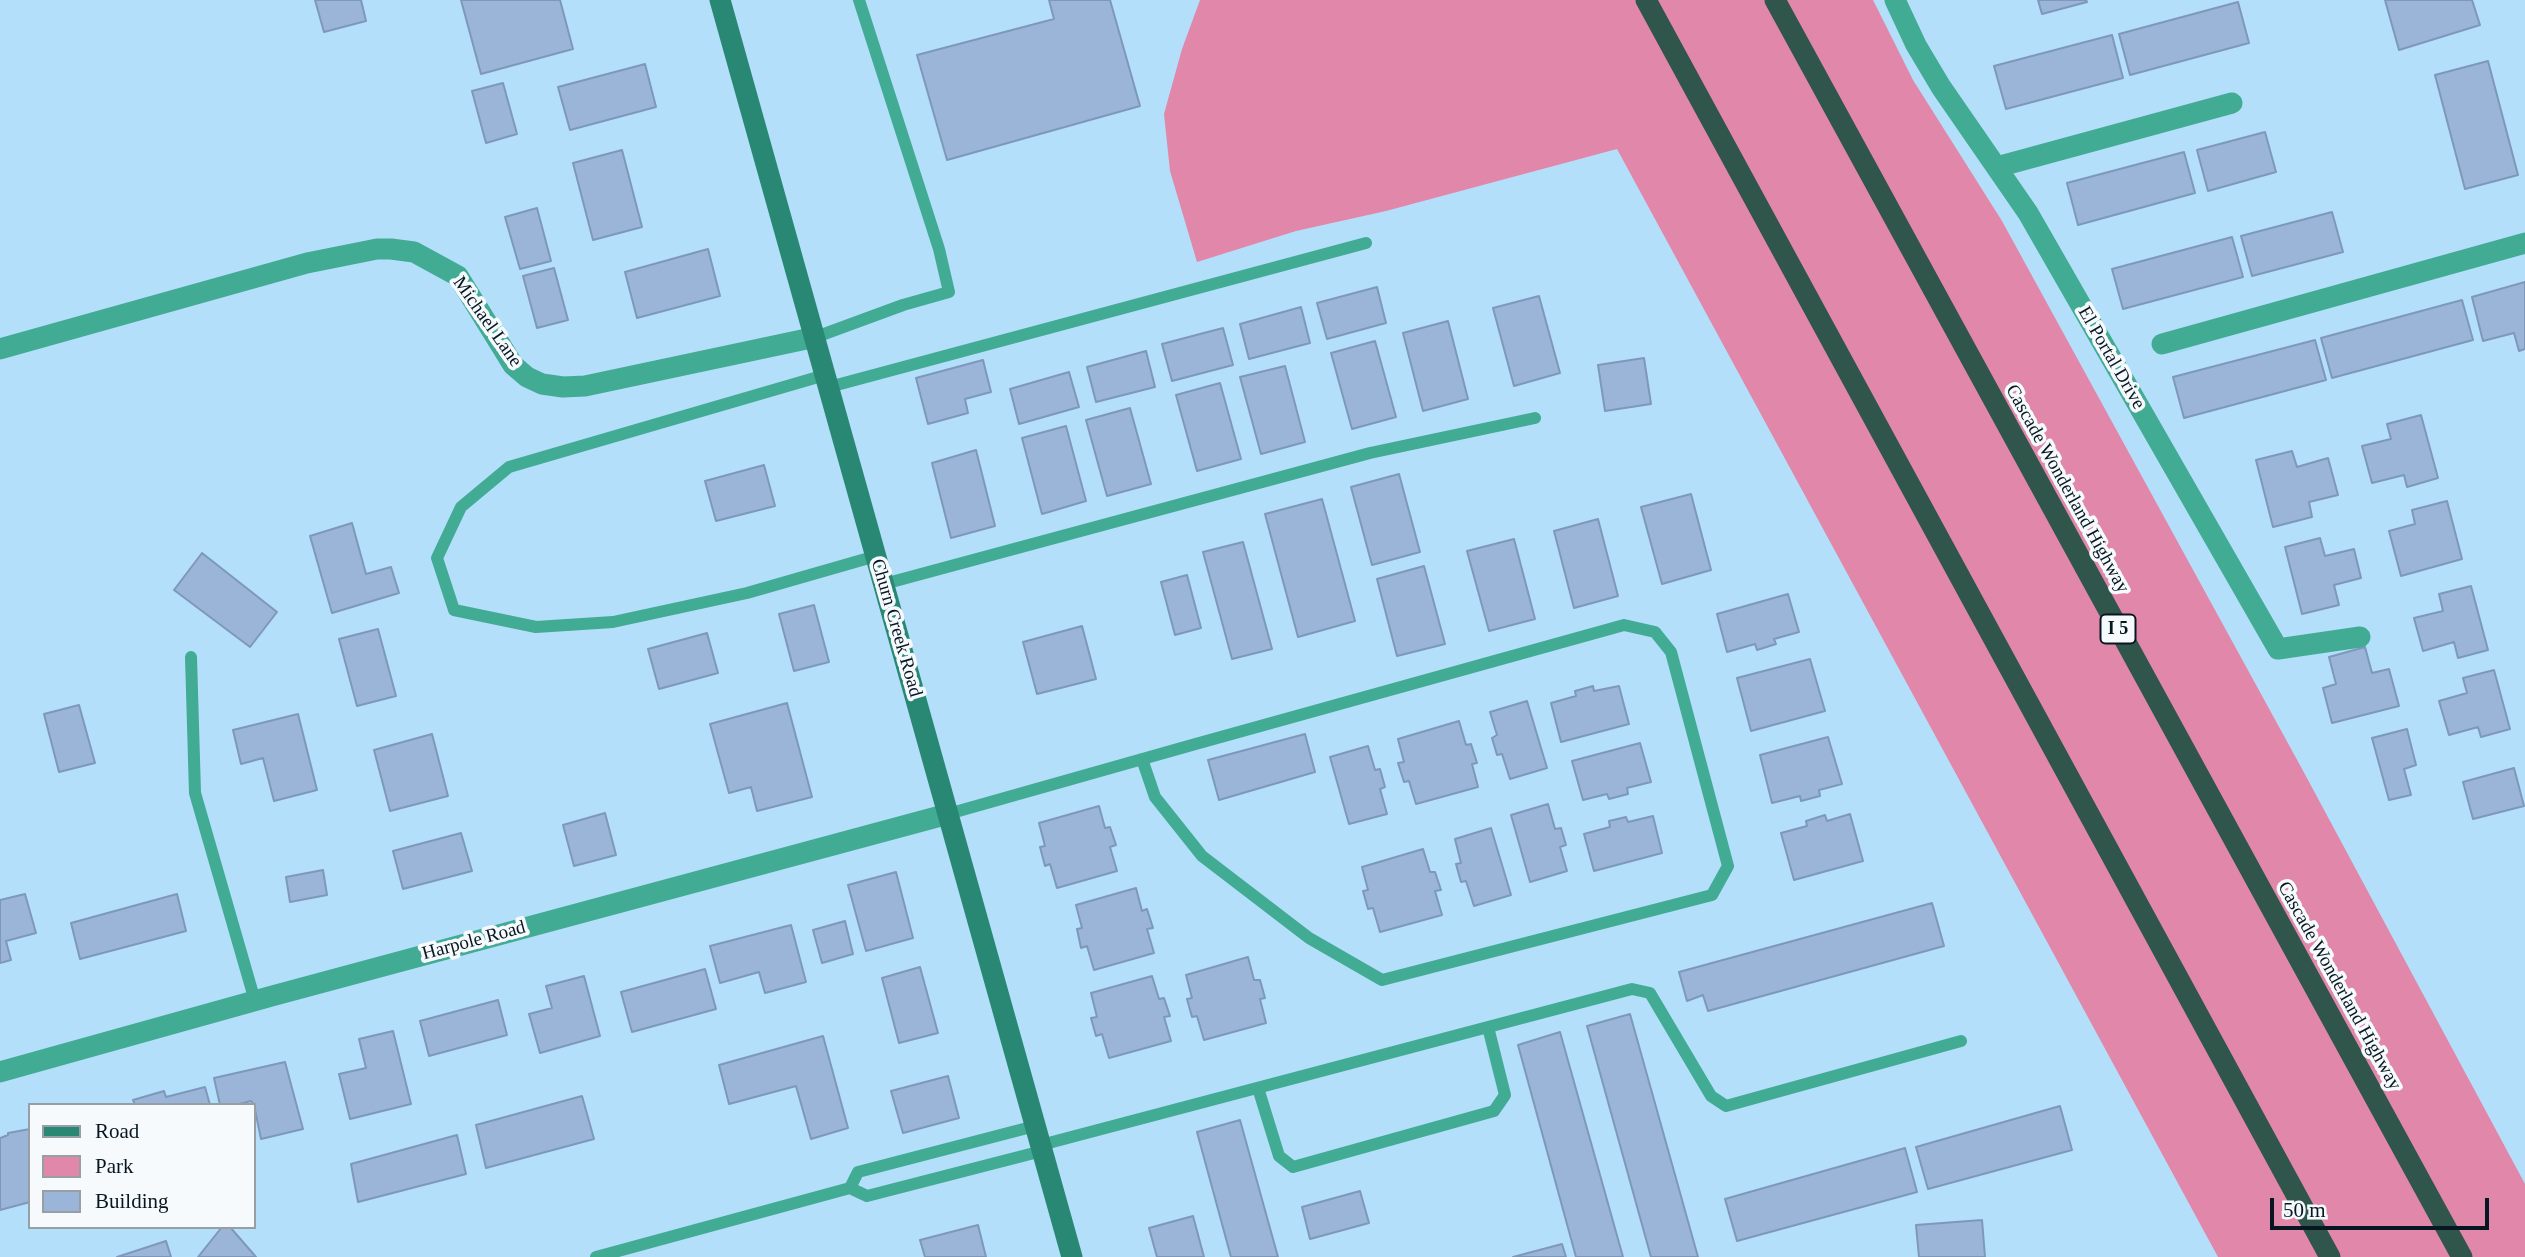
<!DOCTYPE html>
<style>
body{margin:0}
#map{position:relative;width:2525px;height:1257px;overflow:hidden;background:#b3dffb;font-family:Georgia,serif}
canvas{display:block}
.legend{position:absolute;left:28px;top:1103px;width:228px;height:126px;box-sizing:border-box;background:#f6fafd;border:2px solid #969fa5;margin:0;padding:9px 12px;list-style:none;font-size:21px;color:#071721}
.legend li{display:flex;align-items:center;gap:14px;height:35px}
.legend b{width:35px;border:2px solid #969fa5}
.scale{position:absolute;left:2270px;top:1198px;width:219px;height:32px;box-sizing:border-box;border:4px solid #071721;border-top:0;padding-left:9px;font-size:21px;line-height:24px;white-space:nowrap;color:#071721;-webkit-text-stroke:5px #f6fafd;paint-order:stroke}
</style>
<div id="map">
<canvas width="2525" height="1257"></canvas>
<ul class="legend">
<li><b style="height:9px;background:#288874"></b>Road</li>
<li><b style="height:19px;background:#e187a9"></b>Park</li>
<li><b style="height:19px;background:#9bb5d9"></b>Building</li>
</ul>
<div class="scale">50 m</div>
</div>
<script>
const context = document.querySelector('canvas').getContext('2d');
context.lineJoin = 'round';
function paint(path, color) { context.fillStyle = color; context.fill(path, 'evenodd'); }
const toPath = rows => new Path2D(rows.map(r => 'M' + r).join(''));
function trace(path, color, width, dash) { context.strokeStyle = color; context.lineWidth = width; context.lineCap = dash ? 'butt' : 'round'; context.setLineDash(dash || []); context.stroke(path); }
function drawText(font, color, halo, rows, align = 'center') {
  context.font = font + ' Georgia,serif'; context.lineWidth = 7; context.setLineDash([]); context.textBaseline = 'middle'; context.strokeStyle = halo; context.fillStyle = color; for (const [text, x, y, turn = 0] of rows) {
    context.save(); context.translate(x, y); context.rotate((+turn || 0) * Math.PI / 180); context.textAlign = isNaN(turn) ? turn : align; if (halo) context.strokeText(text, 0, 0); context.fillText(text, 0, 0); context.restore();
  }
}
paint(toPath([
 [1200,0,1873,0,1913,80,2002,221,2301,767,2525,1184,2525,1257,2218,1257,1617,149,1386,211,1296,231,1197,262,1170,171,1164,114,1182,49]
]), '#e187a9');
const building = toPath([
 [315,0,361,0,366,21,324,32,315,0],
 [461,0,560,0,573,49,481,74,461,0],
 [1049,0,1110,0,1140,106,947,160,917,55,1054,19,1049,0],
 [2038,0,2086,0,2087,2,2042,14,2038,0],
 [2385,0,2472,0,2480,25,2399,50,2385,0],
 [2238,2,2249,43,2130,75,2119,34,2238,2],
 [2112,35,2123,78,2006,109,1994,66,2112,35],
 [2488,61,2518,175,2465,189,2435,75,2488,61],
 [645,64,656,107,570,130,558,87,645,64],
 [503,83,517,134,486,143,472,91,503,83],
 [2265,132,2276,172,2208,191,2197,150,2265,132],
 [622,150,642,227,593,240,573,163,622,150],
 [2184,152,2195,193,2078,225,2067,183,2184,152],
 [537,208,551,261,520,269,505,217,537,208],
 [2332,212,2343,252,2252,276,2241,236,2332,212],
 [2232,237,2243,277,2123,309,2112,269,2232,237],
 [708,249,720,296,637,318,625,272,708,249],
 [554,268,568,320,537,328,523,276,554,268],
 [2525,282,2525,349,2519,351,2514,333,2483,341,2472,297,2525,282],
 [1377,287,1386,323,1327,339,1317,303,1377,287],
 [1539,296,1560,373,1514,386,1493,308,1539,296],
 [2462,300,2473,340,2332,378,2321,338,2462,300],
 [1301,307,1310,343,1249,359,1240,324,1301,307],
 [1448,321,1468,399,1423,411,1403,333,1448,321],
 [1223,328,1233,365,1172,381,1162,344,1223,328],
 [2315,340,2326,380,2184,418,2173,377,2315,340],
 [1375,341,1396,417,1352,429,1331,353,1375,341],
 [1146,351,1155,387,1096,402,1087,367,1146,351],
 [1644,358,1651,404,1605,411,1598,365,1644,358],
 [983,360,991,392,965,399,968,413,928,424,916,378,983,360],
 [1285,366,1305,442,1261,454,1240,377,1285,366],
 [1069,372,1079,407,1019,424,1010,389,1069,372],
 [1220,383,1241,459,1197,471,1176,395,1220,383],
 [1130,408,1151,484,1107,496,1086,420,1130,408],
 [2421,415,2438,478,2407,487,2404,475,2372,483,2362,446,2391,439,2387,424,2421,415],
 [1066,426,1086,501,1042,514,1022,438,1066,426],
 [976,450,995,526,951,538,932,463,976,450],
 [2292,451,2297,467,2328,458,2338,495,2309,502,2312,517,2273,527,2256,460,2292,451],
 [764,465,775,506,716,521,705,481,764,465],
 [1399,474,1420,552,1372,565,1351,487,1399,474],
 [1691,494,1711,570,1662,584,1641,507,1691,494],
 [1322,499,1355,621,1298,637,1265,514,1322,499],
 [2447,501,2462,559,2401,576,2389,531,2415,524,2412,510,2447,501],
 [1598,519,1618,596,1574,608,1554,531,1598,519],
 [352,523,366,574,391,567,399,593,332,613,310,536,352,523],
 [2320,538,2325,556,2354,549,2361,578,2334,585,2339,605,2302,614,2285,547,2320,538],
 [1514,539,1535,619,1489,631,1467,551,1514,539],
 [1243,542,1272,649,1232,659,1203,552,1243,542],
 [202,553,277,612,250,647,174,590,202,553],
 [1424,566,1445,644,1397,656,1377,579,1424,566],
 [1187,575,1201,628,1175,635,1161,582,1187,575],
 [2471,586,2488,650,2458,658,2454,642,2423,651,2414,618,2443,611,2439,594,2471,586],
 [1788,594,1799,632,1774,639,1776,644,1757,650,1755,644,1727,652,1717,614,1788,594],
 [814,605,829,662,794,671,779,614,814,605],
 [1082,626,1096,679,1037,694,1023,642,1082,626],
 [378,629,396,696,357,706,339,639,378,629],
 [707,633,718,673,659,689,648,649,707,633],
 [2365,647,2372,673,2389,669,2399,706,2332,723,2323,688,2336,684,2329,657,2365,647],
 [1810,659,1825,711,1751,731,1737,678,1810,659],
 [2494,670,2510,729,2481,737,2478,727,2449,735,2439,701,2467,693,2463,678,2494,670],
 [1593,686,1594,691,1619,686,1629,724,1561,742,1551,703,1576,696,1575,691,1593,686],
 [1527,701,1547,768,1510,779,1502,754,1497,755,1492,738,1497,735,1490,712,1527,701],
 [787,703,812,797,757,811,751,787,729,793,710,724,787,703],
 [79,705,95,763,59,772,44,714,79,705],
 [298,714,317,790,274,801,263,758,241,764,233,730,298,714],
 [1459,721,1466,745,1471,744,1477,763,1472,764,1478,787,1416,804,1409,781,1404,782,1398,763,1404,762,1398,739,1459,721],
 [2407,729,2416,765,2404,769,2411,795,2389,800,2372,738,2407,729],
 [432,734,448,796,390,811,374,750,432,734],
 [1305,734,1315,772,1219,800,1208,760,1305,734],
 [1828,737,1842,784,1819,790,1820,796,1801,801,1800,796,1772,803,1760,755,1828,737],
 [1640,743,1651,782,1627,788,1628,794,1609,799,1607,794,1583,800,1572,761,1640,743],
 [1368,746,1375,770,1380,769,1385,787,1380,789,1387,814,1349,824,1330,757,1368,746],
 [2514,768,2524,806,2473,819,2463,782,2514,768],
 [1548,804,1555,829,1561,828,1566,845,1560,847,1567,871,1530,882,1511,815,1548,804],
 [1099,806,1105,828,1110,827,1116,845,1110,847,1117,871,1057,888,1050,864,1045,866,1040,847,1045,846,1039,823,1099,806],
 [605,813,616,855,574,866,563,825,605,813],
 [1850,814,1863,861,1794,880,1781,833,1807,826,1806,821,1825,815,1827,821,1850,814],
 [1653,816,1662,853,1594,871,1584,834,1610,827,1609,821,1626,817,1628,822,1653,816],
 [1491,828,1511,895,1474,906,1466,881,1461,882,1456,864,1461,863,1455,839,1491,828],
 [461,833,472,871,403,889,393,851,461,833],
 [1423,849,1430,872,1435,872,1441,890,1435,891,1442,915,1380,932,1373,908,1368,909,1363,891,1368,890,1362,867,1423,849],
 [323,870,327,895,290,902,286,877,323,870],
 [896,872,913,938,866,951,848,885,896,872],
 [1136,888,1142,911,1147,909,1153,928,1147,929,1154,953,1094,970,1087,946,1081,948,1077,929,1082,928,1076,905,1136,888],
 [25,894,36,933,6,941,11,960,0,963,0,900,25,894],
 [177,894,186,931,80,959,71,923,177,894],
 [1932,903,1944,946,1708,1011,1703,995,1687,1001,1679,972,1932,903],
 [845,921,853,954,822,963,813,930,845,921],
 [791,925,806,982,765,993,759,972,720,983,710,946,791,925],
 [1248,957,1254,980,1260,980,1265,998,1260,999,1266,1023,1204,1040,1197,1016,1192,1017,1187,999,1192,998,1186,975,1248,957],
 [920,967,938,1033,899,1043,882,978,920,967],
 [705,969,716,1009,632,1032,621,992,705,969],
 [584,976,600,1036,540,1053,529,1014,552,1008,546,986,584,976],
 [1152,976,1159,999,1164,998,1170,1016,1164,1017,1171,1041,1109,1058,1102,1034,1096,1036,1091,1018,1097,1017,1091,993,1152,976],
 [498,1000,507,1035,429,1056,420,1021,498,1000],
 [1630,1014,1698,1257,1651,1257,1587,1026,1630,1014],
 [393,1031,411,1104,350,1119,339,1074,366,1068,359,1039,393,1031],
 [1560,1032,1623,1257,1576,1257,1518,1045,1560,1032],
 [823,1036,848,1128,811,1139,796,1086,729,1104,719,1065,823,1036],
 [285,1062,303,1129,261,1139,254,1105,251,1101,236,1105,220,1105,214,1078,285,1062],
 [948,1076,959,1118,903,1133,891,1091,948,1076],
 [205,1087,210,1105,135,1105,133,1100,164,1091,166,1097,205,1087],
 [582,1096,594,1139,486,1168,476,1125,582,1096],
 [2060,1106,2072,1150,1928,1189,1916,1147,2060,1106],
 [1240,1120,1278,1257,1231,1257,1197,1132,1240,1120],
 [30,1129,30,1202,0,1210,0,1138,8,1135,8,1133,30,1129],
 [457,1135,466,1174,358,1202,351,1164,457,1135],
 [1905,1148,1917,1192,1737,1241,1725,1199,1905,1148],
 [1360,1191,1369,1223,1310,1239,1302,1207,1360,1191],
 [1193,1216,1204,1257,1157,1257,1149,1228,1193,1216],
 [1982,1220,1985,1257,1919,1257,1916,1225,1982,1220],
 [978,1225,986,1257,925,1257,920,1240,978,1225],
 [222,1227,230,1227,256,1257,198,1257,222,1227],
 [166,1241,171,1257,117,1257,166,1241],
 [1562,1244,1566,1257,1513,1257,1562,1244]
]);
paint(building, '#9bb5d9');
trace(building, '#7e98bb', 2);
trace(toPath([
 [816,337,903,305,949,292,939,249,859,0],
 [825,375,509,467,461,507,437,558,454,610,536,627,613,622,747,593,876,556],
 [829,387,1366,243],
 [884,584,1370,453,1535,418],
 [191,657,195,793,255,1001],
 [948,814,1192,745,1624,625,1655,632,1671,652,1728,866,1712,895,1382,980,1309,938,1202,856,1155,797,1142,759],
 [1258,1088,1279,1156,1293,1167,1494,1111,1505,1095,1488,1027],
 [1035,1126,858,1172,850,1188,867,1196,1042,1151],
 [1041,1145,1632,989,1650,993,1711,1096,1726,1106,1961,1041],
 [596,1257,850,1188]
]), '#42ab94', 12);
trace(toPath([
 [1895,0,1916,45,1941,87,2028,213,2278,649,2360,637],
 [1997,167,2232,103],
 [2162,344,2525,243],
 [0,349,307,263,377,249,391,249,414,252,458,276,513,365,527,377,542,384,563,387,585,386,816,337],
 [0,1072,272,996,948,814]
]), '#42ab94', 21);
trace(toPath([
 [720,0,1072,1257]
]), '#288874', 21);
trace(toPath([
 [1646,0,2330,1257],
 [1775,0,2462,1257]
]), '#30554b', 21);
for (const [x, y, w] of [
 [2118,629,35]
]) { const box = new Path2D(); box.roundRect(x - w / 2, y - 14.5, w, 29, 5); context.fillStyle = '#f6fafd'; context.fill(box); trace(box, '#071721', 2); }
drawText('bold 18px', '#071721', null, [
 ["I 5",2118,629]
]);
drawText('19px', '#071721', '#f6fafd', [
 ["Michael Lane",487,322,55],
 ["El Portal Drive",2111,358,60],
 ["Cascade Wonderland Highway",2067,489,61],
 ["Churn Creek Road",896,628,74],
 ["Harpole Road",474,941,-15],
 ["Cascade Wonderland Highway",2339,986,61]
]);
</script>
